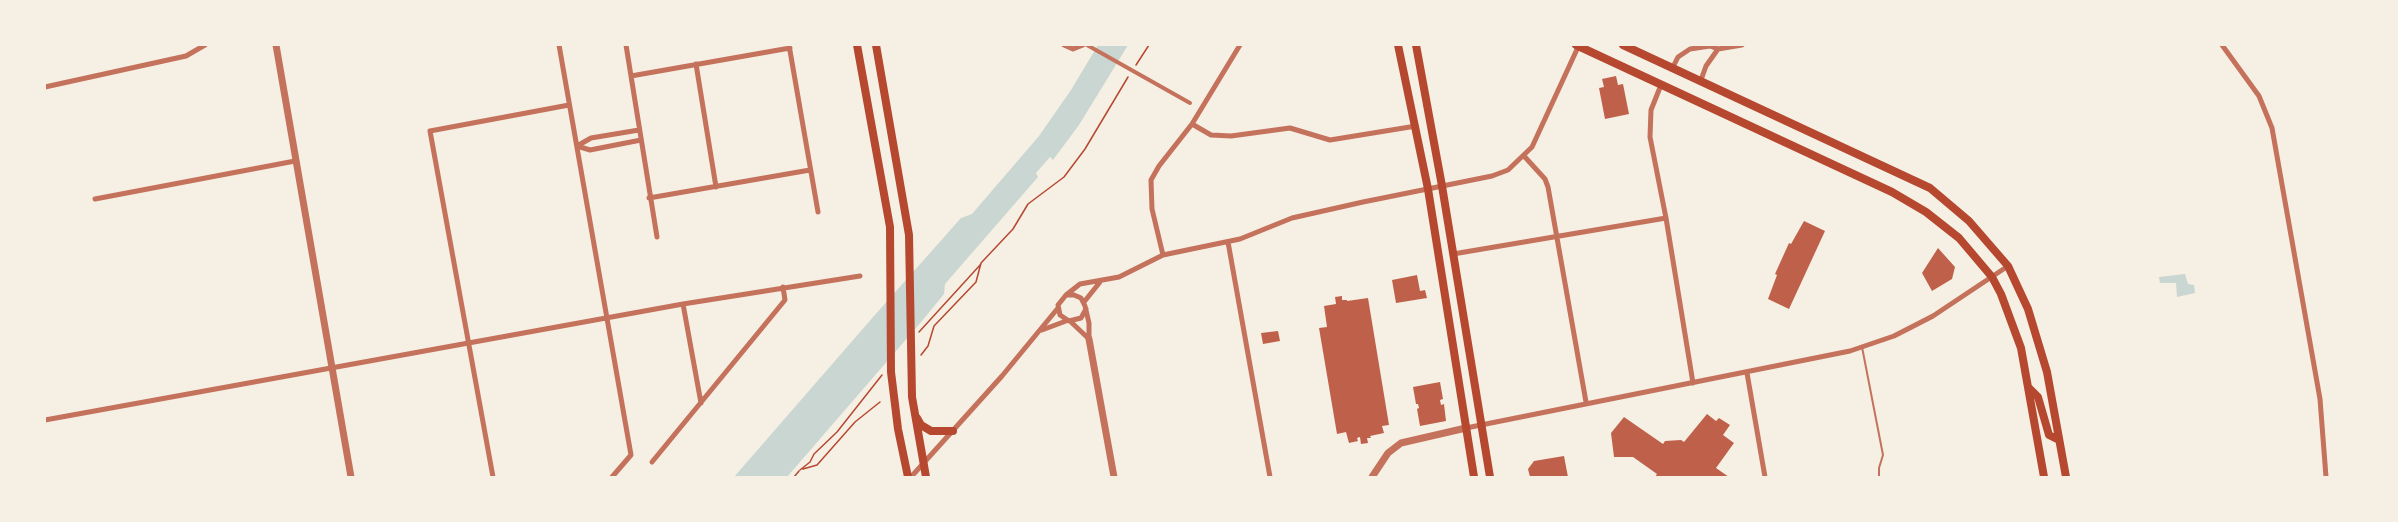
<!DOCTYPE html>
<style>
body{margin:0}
#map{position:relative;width:2398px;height:522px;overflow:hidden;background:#f6efe4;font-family:Barlow,sans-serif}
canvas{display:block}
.frame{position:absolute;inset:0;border:46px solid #f6efe4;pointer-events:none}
</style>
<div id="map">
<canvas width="2398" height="522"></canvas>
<div class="frame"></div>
</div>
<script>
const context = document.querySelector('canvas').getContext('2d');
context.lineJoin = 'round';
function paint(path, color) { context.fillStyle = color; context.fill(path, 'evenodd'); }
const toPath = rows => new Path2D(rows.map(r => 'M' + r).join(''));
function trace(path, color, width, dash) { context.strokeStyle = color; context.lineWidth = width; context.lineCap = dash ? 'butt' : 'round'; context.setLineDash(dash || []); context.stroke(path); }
paint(toPath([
 [1098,45,1128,45,1079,125,1053,160,1050,157,1036,173,1038,177,945,284,944,294,922,321,787,477,734,477,874,316,961,218,972,214,1039,136,1071,90],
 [2185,274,2188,284,2194,285,2195,293,2177,297,2176,283,2160,283,2159,277]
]), '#c9d6d2');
paint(toPath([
 [1616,76,1618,85,1623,84,1629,114,1605,119,1599,88,1604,87,1602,79],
 [1804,221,1825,231,1789,309,1768,299,1777,275,1775,274,1789,243,1791,244],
 [1938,248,1955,267,1952,279,1932,291,1922,273],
 [1417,275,1420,291,1425,290,1427,298,1396,303,1392,280],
 [1342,296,1342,300,1347,300,1347,301,1368,298,1389,425,1382,426,1384,433,1370,436,1371,438,1367,438,1368,443,1361,444,1360,437,1357,438,1358,441,1349,443,1346,432,1337,434,1319,328,1327,327,1324,306,1336,304,1335,297],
 [1278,331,1280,341,1263,344,1261,333],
 [1440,382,1443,399,1440,400,1441,405,1444,404,1446,421,1420,426,1417,409,1419,408,1418,404,1416,404,1413,387],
 [1707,414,1716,421,1719,418,1730,425,1723,435,1734,443,1716,468,1729,477,1655,477,1657,474,1633,457,1614,457,1611,433,1624,417,1663,444,1665,441,1681,440,1684,442],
 [1564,456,1568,477,1530,477,1528,469,1534,461]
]), '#bf614a');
trace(toPath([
 [1136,65,1149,45],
 [919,332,981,264],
 [921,355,928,346,934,326,976,282,981,263,1013,229,1028,204,1064,177,1085,149,1128,77],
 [803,469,817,465,855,422,880,402],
 [800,470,810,462,814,454,837,432,882,375],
 [794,477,799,471]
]), '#b5482f', 1.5);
trace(toPath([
 [1862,347,1883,455,1879,468,1879,477]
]), '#c5725c', 2);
trace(toPath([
 [1087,45,1190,103]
]), '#c5725c', 4);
trace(toPath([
 [559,45,631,455,612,477],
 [626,45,657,237],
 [789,45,818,212],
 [1064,45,1073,49,1083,45],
 [2222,45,2259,96,2272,128,2320,399,2326,477],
 [696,64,716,187],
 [1673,67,1678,57,1690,49,1710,46,1718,49,1742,45],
 [631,76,790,48],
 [1701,80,1706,66,1718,49],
 [1661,85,1651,110,1650,137,1666,218,1693,383],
 [45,87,186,56,205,45],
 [1192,124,1211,135,1231,136,1290,128,1330,140,1416,126],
 [577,146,590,150,641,140],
 [577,146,591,138,639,130],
 [1524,156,1545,179,1548,187,1586,402],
 [649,198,810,170],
 [95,199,295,161],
 [1228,242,1270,477],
 [1453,254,1666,218],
 [1163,255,1152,209,1151,180,1159,166,1192,124,1240,45],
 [1066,295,1080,284,1119,277,1163,255,1240,239,1292,218,1363,202,1492,176,1508,170,1532,147,1579,45],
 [1084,302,1100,282],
 [683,304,701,403],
 [1086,309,1081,318,1069,321,1060,315,1058,305,1066,295,1074,295,1081,298,1085,306,1089,323,1089,339],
 [1071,322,1089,339],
 [1042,330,1066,321],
 [1747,373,1765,477],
 [45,420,683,304,860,276],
 [1466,428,1850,351,1894,336,1933,316,2008,266],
 [652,462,785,300,783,287],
 [493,477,430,131,569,105],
 [911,477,1002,376,1058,308]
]), '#c5725c', 5);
trace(toPath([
 [276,45,351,477],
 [1089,339,1114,477],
 [1372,477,1388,453,1401,443,1466,428]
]), '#c5725c', 7);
trace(toPath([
 [1398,45,1428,189,1474,477],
 [1416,45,1442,186,1490,477]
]), '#b5482f', 8);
trace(toPath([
 [857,45,890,227,891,372,898,429,908,477],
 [876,45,909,235,912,397,926,477],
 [1576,45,1892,192,1926,212,1959,238,1992,277,2001,294,2021,348,2044,477],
 [1623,45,1930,188,1969,221,2008,266,2028,309,2047,372,2066,477],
 [2029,388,2038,397,2049,435,2059,440],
 [917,418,921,425,931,431,953,431]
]), '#b5482f', 8);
</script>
